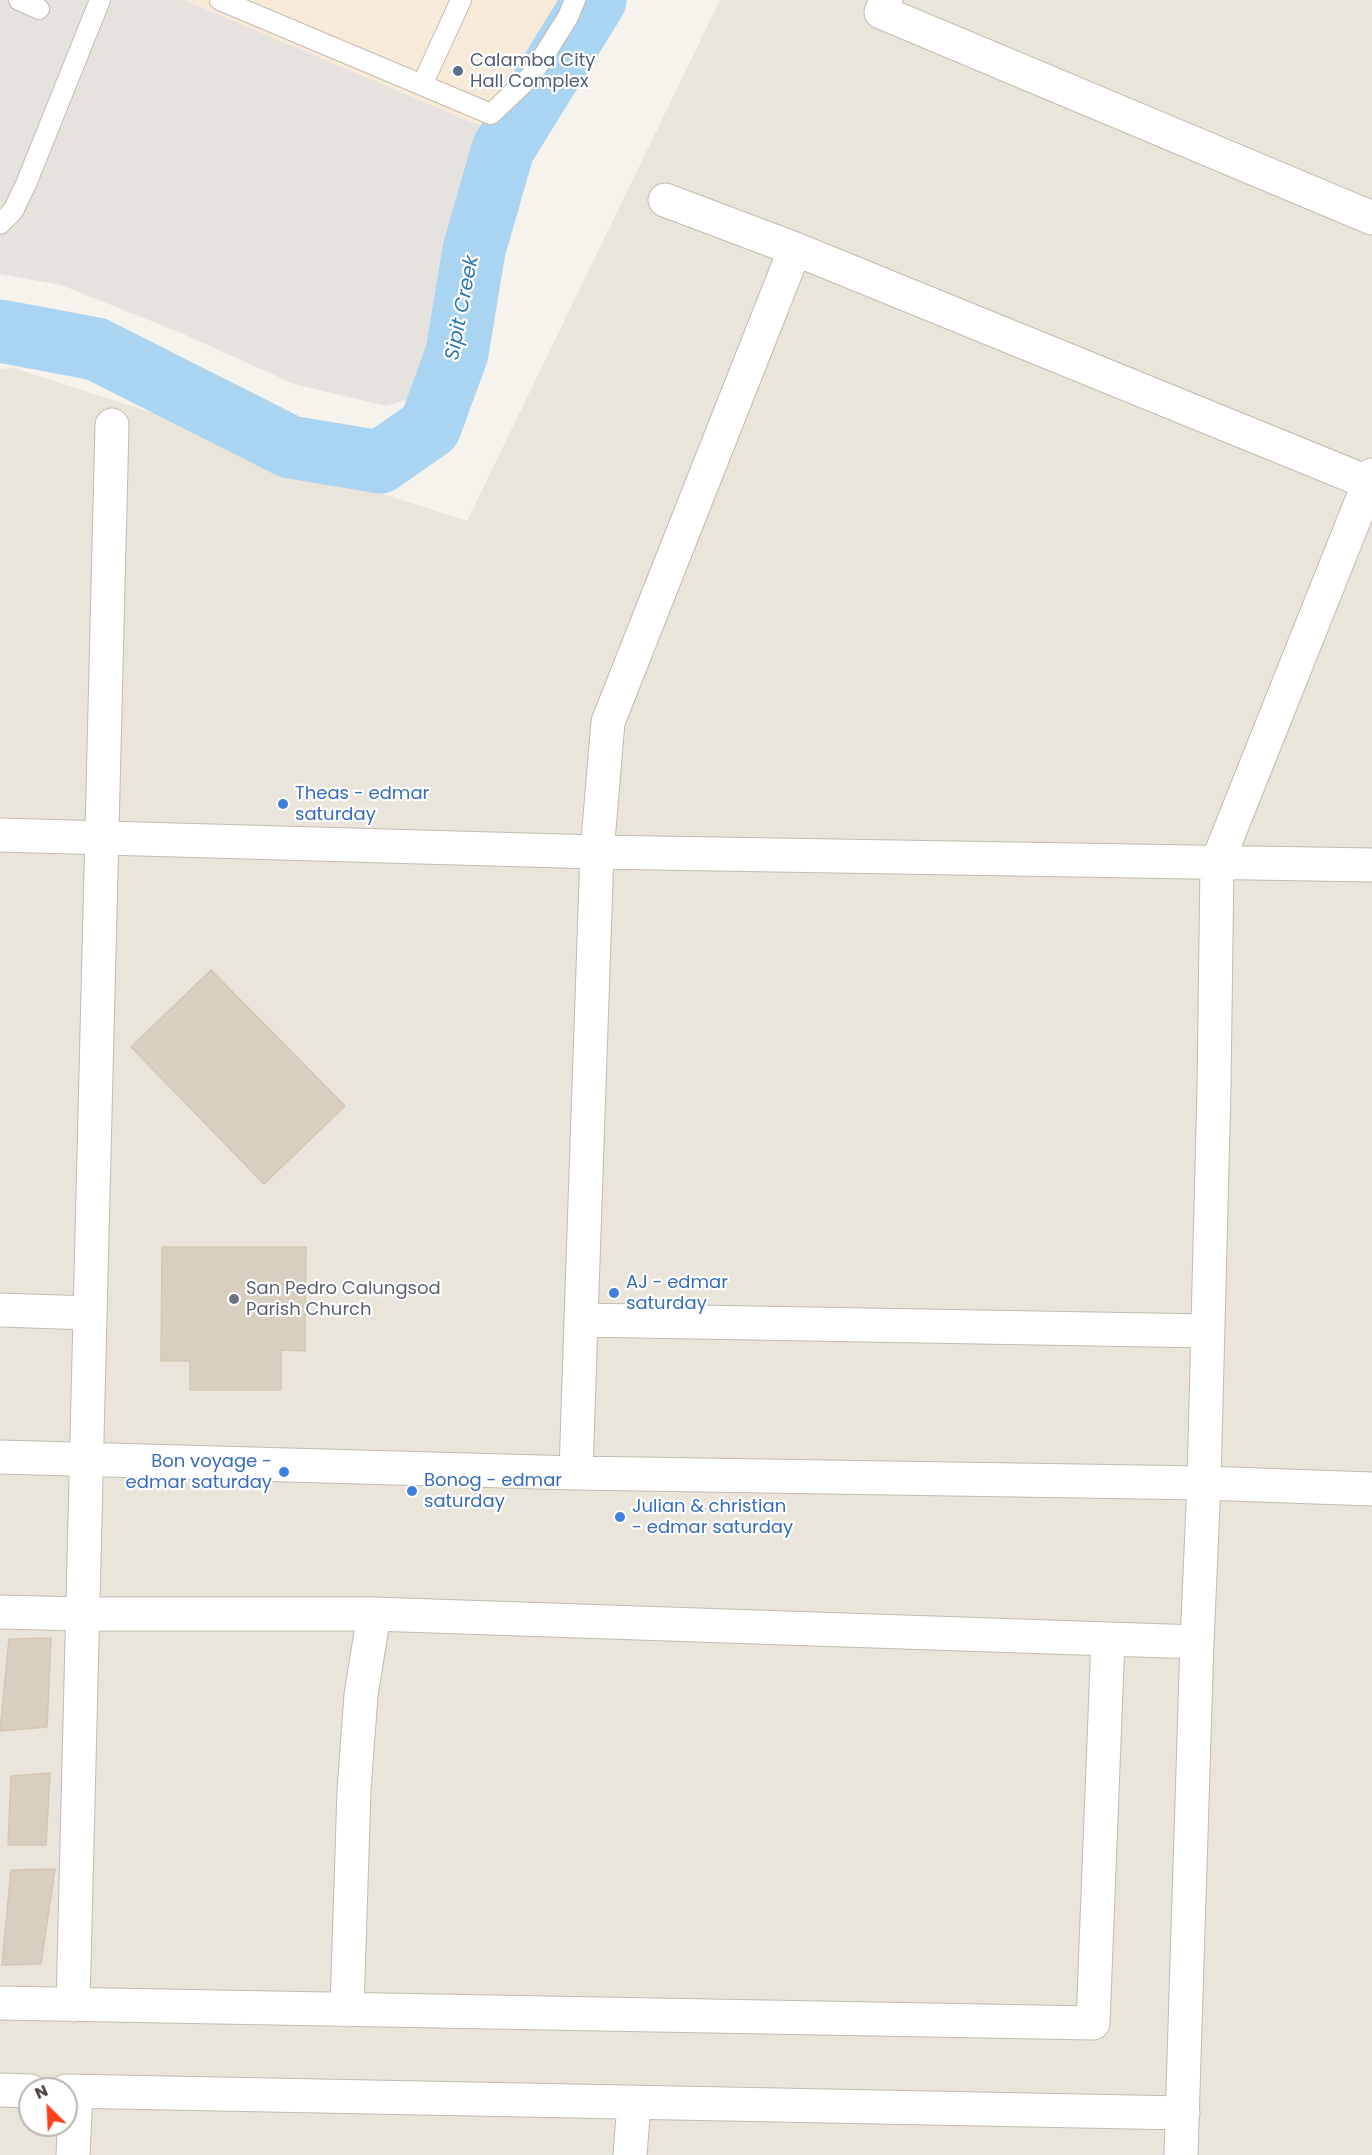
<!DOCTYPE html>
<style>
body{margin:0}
#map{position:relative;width:1372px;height:2155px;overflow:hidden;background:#f6f3ec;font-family:Poppins,sans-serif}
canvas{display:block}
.north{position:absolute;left:18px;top:2077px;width:60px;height:60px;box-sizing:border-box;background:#fff;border:2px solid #b7b4b0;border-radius:50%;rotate:336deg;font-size:16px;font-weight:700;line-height:24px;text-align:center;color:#4b4439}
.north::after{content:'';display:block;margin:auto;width:21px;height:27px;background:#fc3f1d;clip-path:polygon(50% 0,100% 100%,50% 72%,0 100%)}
</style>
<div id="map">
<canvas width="1372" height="2155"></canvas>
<div class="north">N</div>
</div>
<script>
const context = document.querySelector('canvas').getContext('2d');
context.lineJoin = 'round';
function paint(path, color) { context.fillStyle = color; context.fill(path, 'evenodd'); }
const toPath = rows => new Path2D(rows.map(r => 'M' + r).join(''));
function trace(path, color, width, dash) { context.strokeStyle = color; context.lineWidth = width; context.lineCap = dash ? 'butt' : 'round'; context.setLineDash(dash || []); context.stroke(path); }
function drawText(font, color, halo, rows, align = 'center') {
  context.font = font + ' Poppins,sans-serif'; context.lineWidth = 4.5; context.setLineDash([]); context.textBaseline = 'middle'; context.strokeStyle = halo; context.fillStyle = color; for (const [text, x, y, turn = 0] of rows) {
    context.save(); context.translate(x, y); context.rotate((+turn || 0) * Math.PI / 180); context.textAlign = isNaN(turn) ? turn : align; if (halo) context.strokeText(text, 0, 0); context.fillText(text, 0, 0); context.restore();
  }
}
paint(toPath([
 [720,0,1372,0,1372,2155,0,2155,0,369,14,368,150,412,333,478,467,521],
 [30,2089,66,2089,66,2125,30,2125]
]), '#eae5da');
paint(toPath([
 [184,0,617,0,516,141]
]), '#f7ead8');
paint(toPath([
 [0,0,184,0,516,141,494,226,433,392,386,406,294,384,181,333,61,285,0,274]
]), '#e6e2dd');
trace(toPath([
 [0,331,96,349,290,447,380,462,430,427,457,353,474,250,503,149,595,0]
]), '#a9d4f2', 63);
const building = toPath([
 [211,970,345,1106,264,1184,131,1047,211,970],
 [162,1247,306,1247,305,1351,281,1350,281,1390,190,1390,190,1361,161,1361,162,1247],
 [51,1638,47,1727,0,1731,9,1639,51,1638],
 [50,1773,46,1845,8,1845,11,1776,50,1773],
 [55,1869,41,1964,2,1965,11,1870,55,1869]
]);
paint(building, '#d8cfc1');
trace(building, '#d3c7b4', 1.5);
const lane = toPath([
 [19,0,39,9],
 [220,0,491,114,531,76,568,17,575,0],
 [422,85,461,0],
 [0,224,13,211,26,184,100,0]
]);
const street = toPath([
 [886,0,881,12,1372,218],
 [665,200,795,249,1372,484],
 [0,835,597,852,1372,865],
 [0,1310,90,1313],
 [581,1320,597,852,608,722,795,249],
 [0,1457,576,1473,1204,1483,1372,1489],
 [576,1473,581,1320,1208,1331],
 [0,1612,83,1614,374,1614,1197,1642],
 [0,2003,1093,2023,1108,1639],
 [73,2005,112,425],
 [347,2010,354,1790,361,1695,374,1614],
 [0,2090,30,2091],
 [66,2091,1183,2113],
 [73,2155,76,2092],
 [630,2155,634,2102],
 [1181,2155,1197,1642,1204,1483,1214,1087,1217,863,1372,475]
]);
trace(lane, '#c2bbae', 22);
trace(street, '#c2bbae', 35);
trace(lane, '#fff', 20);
trace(street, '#fff', 33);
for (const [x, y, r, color] of [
 [458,71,6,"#5c6f8a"],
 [283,804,6,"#3f7fe0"],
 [614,1293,6,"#3f7fe0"],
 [234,1299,6,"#6b7280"],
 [284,1472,6,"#3f7fe0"],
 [412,1491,6,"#3f7fe0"],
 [620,1517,6,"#3f7fe0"]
]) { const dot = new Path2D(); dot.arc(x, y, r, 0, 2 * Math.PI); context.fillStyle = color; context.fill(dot); trace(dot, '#fff', 2); }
drawText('18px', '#4e5e75', '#fff', [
 ["Calamba City",470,61],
 ["Hall Complex",470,82]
], 'left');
drawText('18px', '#366cbe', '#fff', [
 ["Theas - edmar",295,794],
 ["saturday",295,815],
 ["AJ - edmar",626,1283],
 ["saturday",626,1304],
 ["Bon voyage -",272,1462,"right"],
 ["edmar saturday",272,1483,"right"],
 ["Bonog - edmar",424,1481],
 ["saturday",424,1502],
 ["Julian & christian",632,1507],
 ["- edmar saturday",632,1528]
], 'left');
drawText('18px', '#5b616d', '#fff', [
 ["San Pedro Calungsod",246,1289],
 ["Parish Church",246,1310]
], 'left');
drawText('italic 20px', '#2e7ab2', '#fff', [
 ["Sipit Creek",463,308,-79]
]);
</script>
